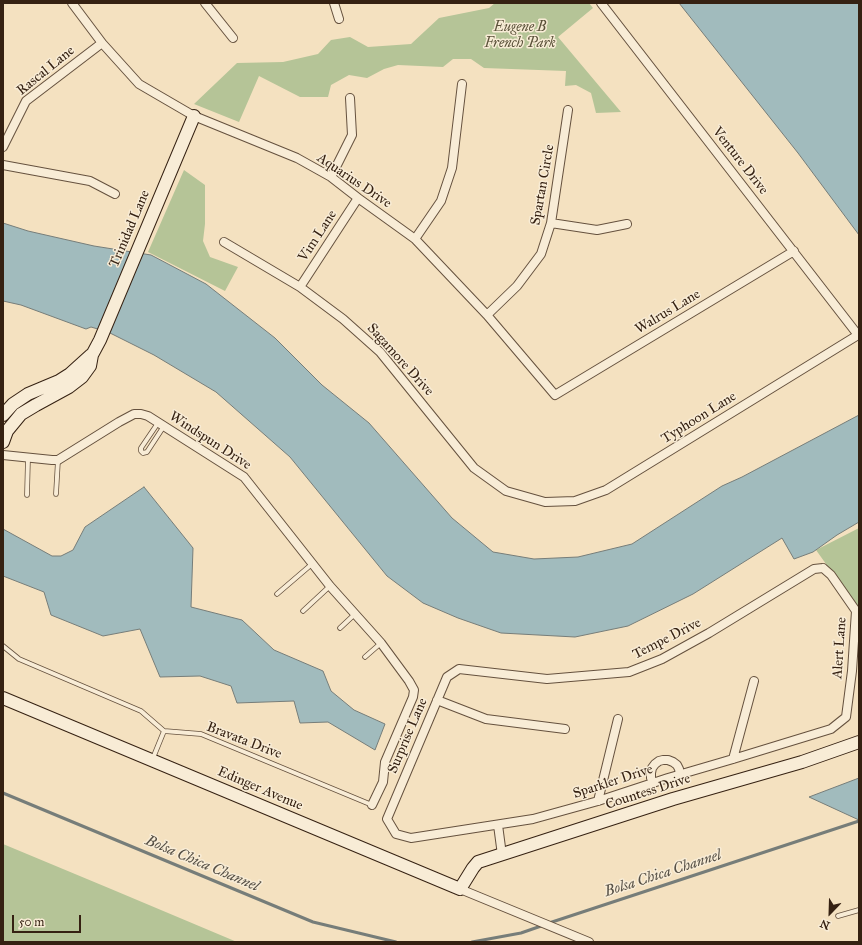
<!DOCTYPE html>
<style>
body{margin:0}
#map{position:relative;width:862px;height:945px;overflow:hidden;background:#f4e1c0;font-family:"IM FELL Great Primer",serif}
canvas{display:block}
.frame{position:absolute;inset:0;border:4px solid #352112;pointer-events:none}
.north{position:absolute;left:810px;top:893px;width:40px;height:40px;-webkit-text-stroke:3px #f8ecd6;paint-order:stroke;rotate:203deg;font-size:11px;font-weight:700;line-height:16px;text-align:center;color:#352112}
.north::after{content:'';display:block;margin:auto;width:14px;height:18px;background:#352112;clip-path:polygon(50% 0,100% 100%,50% 72%,0 100%)}
.scale{position:absolute;left:12px;top:915px;width:69px;height:18px;box-sizing:border-box;border:2px solid #352112;border-top:0;padding-left:5px;font-size:12px;line-height:14px;white-space:nowrap;color:#352112;-webkit-text-stroke:3px #f8ecd6;paint-order:stroke}
</style>
<div id="map">
<canvas width="862" height="945"></canvas>
<div class="frame"></div>
<div class="north">N</div>
<div class="scale">50 m</div>
</div>
<script>
const context = document.querySelector('canvas').getContext('2d');
context.lineJoin = 'round';
function paint(path, color) { context.fillStyle = color; context.fill(path, 'evenodd'); }
const toPath = rows => new Path2D(rows.map(r => 'M' + r).join(''));
function trace(path, color, width, dash) { context.strokeStyle = color; context.lineWidth = width; context.lineCap = dash ? 'butt' : 'round'; context.setLineDash(dash || []); context.stroke(path); }
function drawText(font, color, halo, rows, align = 'center') {
  context.font = font + ' "IM FELL Great Primer",serif'; context.lineWidth = 3; context.setLineDash([]); context.textBaseline = 'middle'; context.strokeStyle = halo; context.fillStyle = color; for (const [text, x, y, turn = 0] of rows) {
    context.save(); context.translate(x, y); context.rotate((+turn || 0) * Math.PI / 180); context.textAlign = isNaN(turn) ? turn : align; if (halo) context.strokeText(text, 0, 0); context.fillText(text, 0, 0); context.restore();
  }
}
paint(toPath([
 [495,3,589,3,593,8,558,37,621,112,596,113,591,93,576,85,565,86,566,71,484,68,471,59,453,59,443,67,398,65,384,69,367,78,349,75,331,85,328,97,300,97,259,76,239,122,194,104,237,63,283,62,318,54,331,40,350,37,368,47,411,44,439,18,489,8],
 [184,170,205,185,205,224,203,241,210,257,238,267,225,291,148,252],
 [859,528,859,610,816,550],
 [3,844,111,889,237,942,3,942]
]), '#b5c497');
const water = toPath([
 [679,3,859,3,859,235,798,153,679,3],
 [3,223,28,231,94,246,151,255,206,284,275,338,322,385,369,423,452,518,493,552,534,559,578,557,632,544,722,486,742,477,859,415,859,522,837,535,813,552,794,559,782,538,693,594,628,626,575,637,501,633,458,618,423,603,387,576,290,457,216,392,154,355,108,332,91,327,86,329,21,305,3,301,3,223],
 [144,487,193,548,191,607,242,620,274,650,323,671,331,691,354,710,385,724,375,750,328,722,300,723,294,701,237,703,231,686,200,676,160,677,140,629,103,636,51,615,44,592,3,576,3,529,52,556,61,556,73,550,85,527,144,487],
 [859,778,859,820,809,797,859,778]
]);
paint(water, '#a1bbbd');
trace(water, '#767d79', 1);
trace(toPath([
 [3,793,313,922,396,942],
 [549,923,859,821],
 [472,942,521,933,544,925]
]), '#767d79', 3);
const lane = toPath([
 [158,423,141,448,141,451,143,453,147,452,164,426],
 [56,494,58,460],
 [27,495,28,458],
 [277,594,312,564],
 [303,611,330,586],
 [340,628,355,614],
 [3,646,19,659,141,711,164,731,201,734,372,805],
 [365,657,381,643],
 [153,758,164,731],
 [838,916,859,910]
]);
const street = toPath([
 [72,3,102,43,139,84,194,116,297,158,331,177,358,198,415,239,487,315,555,395,794,251],
 [205,3,233,38],
 [334,3,339,19],
 [3,147,26,101,102,43],
 [3,165,90,181,115,194],
 [331,177,352,135,350,98],
 [551,223,597,230,627,224],
 [415,239,441,201,452,168,462,84],
 [224,242,300,287,343,319,380,352,474,468,506,491,545,502,575,501,606,490,858,335,601,3],
 [300,287,358,198],
 [487,315,517,286,541,254,551,223,568,110],
 [3,455,52,460,58,460,119,422,134,414,141,414,148,416,244,477,330,586,381,643,409,681,414,690,413,697,385,762,383,782,372,805],
 [823,568,831,575,856,611,852,671,846,717,831,729,733,759,668,778,598,801,533,819,411,838,396,834,387,819,447,677,459,669,547,679,629,672,662,659,709,633,814,569,823,568],
 [437,700,486,719,565,729],
 [733,759,754,681],
 [653,783,651,778,651,773,652,768,655,764,659,761,663,760,668,760,673,762,677,765,679,769,680,774],
 [598,801,618,719],
 [498,825,502,855],
 [460,889,589,942]
]);
const secondary = toPath([
 [3,415,13,404,28,394,59,381,70,374,91,355],
 [3,442,7,431,21,414,36,405,69,387,82,377,90,366,92,355,100,340,194,116],
 [3,698,460,889,473,868,478,862,673,799,802,762,859,742]
]);
trace(lane, '#65513e', 5.5);
trace(street, '#65513e', 10);
trace(secondary, '#352112', 14);
trace(lane, '#f8ecd6', 4);
trace(street, '#f8ecd6', 8);
trace(secondary, '#f8ecd6', 12);
drawText('italic 14px', '#5b523a', '#f8ecd6', [
 ["Eugene B",520,28],
 ["French Park",520,44]
]);
drawText('14px', '#352112', '#f8ecd6', [
 ["Rascal Lane",46,71,-39],
 ["Venture Drive",740,161,52],
 ["Aquarius Drive",354,181,34],
 ["Spartan Circle",543,185,-80],
 ["Trinidad Lane",130,229,-67],
 ["Vim Lane",318,236,-57],
 ["Walrus Lane",668,312,-31],
 ["Sagamore Drive",400,360,48],
 ["Typhoon Lane",699,418,-32],
 ["Windspun Drive",210,441,33],
 ["Tempe Drive",667,639,-27],
 ["Alert Lane",840,648,-86],
 ["Surprise Lane",408,736,-67],
 ["Bravata Drive",244,741,21],
 ["Sparkler Drive",613,782,-18],
 ["Edinger Avenue",260,789,23],
 ["Countess Drive",648,792,-18]
]);
drawText('italic 15px', '#554f45', '#f8ecd6', [
 ["Bolsa Chica Channel",202,864,23],
 ["Bolsa Chica Channel",663,874,-18]
]);
</script>
